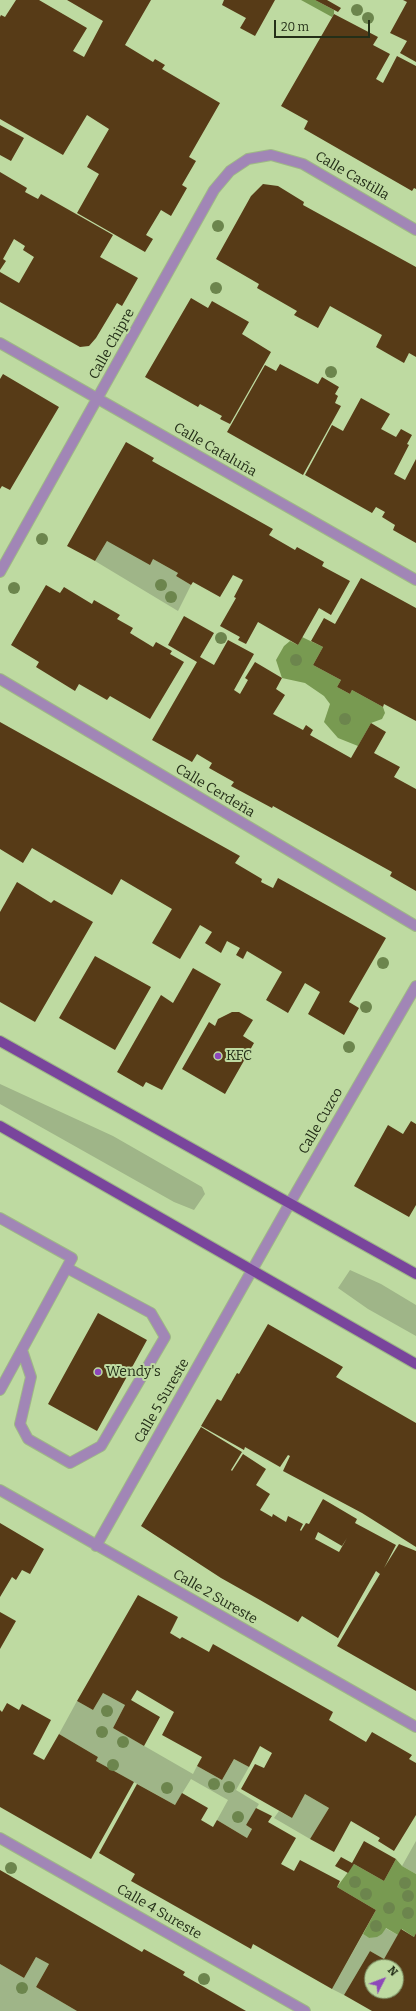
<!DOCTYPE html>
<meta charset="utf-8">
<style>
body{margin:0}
#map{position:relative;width:416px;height:2011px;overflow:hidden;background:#bedaa1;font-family:Bitter,serif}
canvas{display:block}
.north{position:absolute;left:364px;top:1959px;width:40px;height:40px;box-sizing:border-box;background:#bedaa1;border:1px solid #80966a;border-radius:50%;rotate:48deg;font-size:11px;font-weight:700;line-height:16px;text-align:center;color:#242f18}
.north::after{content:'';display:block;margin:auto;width:14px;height:18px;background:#8d47ba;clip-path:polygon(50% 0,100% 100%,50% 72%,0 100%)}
.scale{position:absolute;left:274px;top:20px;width:96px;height:18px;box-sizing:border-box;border:2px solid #242f18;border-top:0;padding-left:5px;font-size:12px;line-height:14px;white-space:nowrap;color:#242f18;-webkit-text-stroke:3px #bedaa1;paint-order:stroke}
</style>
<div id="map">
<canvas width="416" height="2011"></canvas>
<div class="north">N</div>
<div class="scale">20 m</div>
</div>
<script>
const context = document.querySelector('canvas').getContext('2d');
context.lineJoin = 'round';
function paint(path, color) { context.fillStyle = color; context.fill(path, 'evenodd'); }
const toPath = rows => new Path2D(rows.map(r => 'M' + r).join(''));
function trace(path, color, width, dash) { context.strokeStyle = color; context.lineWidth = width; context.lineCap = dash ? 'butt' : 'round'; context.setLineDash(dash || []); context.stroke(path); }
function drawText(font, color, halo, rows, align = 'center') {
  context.font = font + ' Bitter,serif'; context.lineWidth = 4; context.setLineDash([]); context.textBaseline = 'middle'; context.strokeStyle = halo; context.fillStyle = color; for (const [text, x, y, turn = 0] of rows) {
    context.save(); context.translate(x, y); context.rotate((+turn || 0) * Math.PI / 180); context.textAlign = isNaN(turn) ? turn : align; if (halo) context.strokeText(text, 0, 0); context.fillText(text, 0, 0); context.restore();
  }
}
paint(toPath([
 [107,541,153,559,178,573,176,576,191,585,178,611,95,561],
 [0,1084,113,1136,202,1187,205,1194,194,1210,174,1202,0,1104],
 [350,1270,381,1284,416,1305,416,1336,368,1309,338,1288],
 [103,1693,125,1705,113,1728,193,1774,197,1766,222,1780,234,1759,249,1767,236,1790,259,1804,246,1825,252,1829,247,1838,217,1820,228,1800,191,1779,175,1805,96,1761,98,1757,59,1734,77,1701,93,1710],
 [305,1794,329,1808,310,1839,274,1818,279,1811,292,1818],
 [416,1841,416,1874,402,1866],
 [385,1928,398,1935,384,1959,370,1951,344,1995,332,1989,363,1934,369,1938,382,1934],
 [36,1957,49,1964,36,1987,77,2011,0,2011,0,1964,24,1978]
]), '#9fb588');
paint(toPath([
 [301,0,315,0,334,10,334,14,332,17],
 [302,637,323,647,313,665,341,680,337,687,350,694,352,690,383,707,385,713,382,719,371,723,358,746,338,738,324,722,330,704,324,696,305,683,282,678,276,660,284,646,290,641,298,645],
 [396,1859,402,1866,416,1874,416,1933,414,1937,402,1929,398,1935,386,1928,382,1934,377,1937,369,1938,363,1934,376,1910,337,1887,354,1864,384,1881]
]), '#789a51');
paint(toPath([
 [16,0,39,0,87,28,73,51,84,57,103,21,67,0,151,0,125,45,153,62,155,59,165,65,162,69,220,103,189,157,196,161,182,185,187,188,171,216,161,210,146,235,153,239,145,252,77,213,99,174,87,167,109,129,87,115,63,155,0,119,0,17,1,15,5,17],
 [224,0,275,0,255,36,240,28,246,18,222,5],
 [315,0,327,0,341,8,338,12],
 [403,0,416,0,416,62,400,53,407,41,390,33,407,2],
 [334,14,378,37,373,45,390,54,376,79,383,83,397,56,416,66,416,189,414,188,412,191,304,129,308,121,281,106],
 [0,125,24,138,11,161,0,155],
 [0,172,27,188,25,192,38,199,41,194,113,235,100,257,138,278,122,306,117,303,96,338,89,346,80,347,0,302,0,272,19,283,34,257,23,250,25,246,14,239,3,259,6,261,0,270],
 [263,184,278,186,304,202,303,205,416,267,416,357,409,353,404,363,376,347,382,335,330,306,318,328,294,315,297,311,257,288,259,284,216,259,251,196],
 [191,298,208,308,212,301,249,322,242,334,271,352,230,424,220,419,222,416,200,404,198,407,145,377],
 [280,364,318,384,322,377,339,387,335,394,338,396,335,403,341,406,303,475,227,432,265,365,276,371],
 [3,374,59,407,10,490,2,486,0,489,0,379],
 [361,398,390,414,381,429,396,437,401,429,412,435,407,444,409,445,394,474,405,480,416,459,416,543,393,530,395,525,382,517,385,512,376,507,372,513,305,475,332,425,343,431],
 [126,442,154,458,152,461,273,529,269,535,295,550,297,547,324,562,322,566,350,581,331,615,319,608,298,645,258,622,246,644,238,640,240,637,220,626,236,598,234,597,243,580,233,575,220,597,193,582,191,585,176,576,178,573,153,559,150,565,107,541,95,561,67,546],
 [361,578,416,608,416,721,384,704,383,707,352,690,350,694,337,687,341,680,313,665,323,647,311,641,324,618,335,624],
 [46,585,60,593,64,587,92,604,94,600,120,615,117,619,133,628,130,633,153,647,156,642,172,651,170,654,184,662,150,719,110,696,107,700,79,684,75,691,36,667,39,662,11,645],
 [184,616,214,633,200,657,214,665,228,640,254,654,234,690,240,694,248,680,245,678,255,662,282,678,276,689,285,695,273,714,303,730,306,725,313,730,310,735,351,758,371,723,386,732,374,753,400,767,394,777,416,789,416,891,390,876,392,872,273,806,272,808,231,786,234,782,209,768,212,763,197,754,192,762,152,740,197,662,168,645],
 [0,722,240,856,235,863,262,879,261,882,273,888,278,878,386,938,349,1002,359,1008,344,1035,308,1014,320,992,305,983,288,1013,266,1000,282,972,247,951,243,959,236,955,240,948,227,941,221,953,205,943,212,932,200,925,180,959,152,943,172,909,121,879,112,895,32,848,23,863,0,849],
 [17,882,51,903,54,900,93,922,35,1022,0,1002,0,912],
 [95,956,151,987,115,1050,59,1018],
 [193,968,221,984,162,1090,146,1082,143,1087,117,1072,161,995,173,1003],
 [232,1012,239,1012,253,1020,243,1036,254,1043,225,1094,182,1069,209,1022,215,1026,218,1019],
 [411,1121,416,1124,416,1205,409,1217,354,1186,388,1125,403,1134],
 [98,1313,147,1340,97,1431,48,1404],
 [268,1324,343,1367,336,1377,416,1423,416,1547,362,1513,283,1471,290,1456,288,1455,280,1467,245,1447,244,1450,201,1426,217,1399,221,1401,237,1373,239,1374],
 [201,1427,242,1452,231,1470,232,1471,243,1454,266,1469,256,1485,270,1494,260,1510,272,1517,273,1514,286,1522,288,1516,303,1524,300,1530,301,1531,306,1523,309,1524,323,1499,357,1519,355,1523,396,1545,384,1568,399,1544,416,1551,416,1691,337,1646,380,1574,376,1571,338,1638,302,1616,298,1622,260,1600,221,1578,141,1526],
 [318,1532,342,1546,347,1538,339,1552,315,1539],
 [0,1523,44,1549,30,1574,22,1570,16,1580,12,1577,0,1597],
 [138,1595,178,1617,170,1633,180,1639,182,1637,209,1652,213,1644,333,1712,329,1720,366,1742,372,1732,412,1755,409,1759,416,1763,416,1815,394,1851,378,1841,380,1838,351,1821,334,1852,310,1839,329,1808,305,1794,292,1818,241,1789,255,1764,264,1768,272,1753,260,1746,249,1767,234,1759,222,1780,197,1766,202,1757,162,1735,174,1712,137,1690,131,1700,160,1717,144,1746,113,1728,125,1705,103,1693,93,1710,77,1701],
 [0,1612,16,1621,0,1649],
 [7,1703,19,1710,22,1704,51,1720,33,1754,44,1760,59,1734,98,1757,96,1761,134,1782,91,1859,0,1807,0,1710,2,1712],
 [137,1784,175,1805,182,1793,208,1808,201,1820,213,1827,217,1820,247,1838,252,1829,246,1825,256,1808,272,1816,268,1822,296,1838,281,1864,294,1871,300,1860,340,1881,337,1887,376,1910,332,1989,253,1944,251,1949,131,1881,135,1874,99,1853],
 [364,1841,396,1859,384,1881,354,1864,348,1873,335,1866,341,1857,352,1863],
 [0,1870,142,1952,144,1949,185,1972,183,1975,246,2011,77,2011,36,1987,49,1964,36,1957,24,1978,0,1964],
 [401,1929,414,1937,416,1933,416,2011,372,2011,344,1995,370,1951,384,1959],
 [372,1967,396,1967,396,1991,372,1991]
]), '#573b17');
const service = toPath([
 [0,1218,72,1258,0,1390],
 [22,1350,31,1377,20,1424,28,1439,70,1463,101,1446,165,1337,151,1313,67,1268]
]);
const minor = toPath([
 [0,343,416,580],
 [0,572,214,190,230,171,248,159,271,155,303,164,416,230],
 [0,679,416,926],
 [0,1490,416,1727],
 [96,1546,290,1203,416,986],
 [0,1838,305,2011]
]);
const primary = toPath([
 [0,1041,416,1274],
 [0,1126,416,1364]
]);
trace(service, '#9fb886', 12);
trace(minor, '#9fb886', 12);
trace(primary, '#9fb886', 12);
trace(service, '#a186b6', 10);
trace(minor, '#a186b6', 10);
trace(primary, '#79459c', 10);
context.fillStyle = '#6c854d';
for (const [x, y] of [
 [357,10],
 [368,18],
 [218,226],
 [216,288],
 [331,372],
 [42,539],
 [161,585],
 [14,588],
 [171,597],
 [221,638],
 [296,660],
 [345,719],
 [383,963],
 [366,1007],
 [349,1047],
 [107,1711],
 [102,1732],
 [123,1742],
 [113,1765],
 [214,1784],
 [229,1787],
 [167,1788],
 [238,1817],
 [11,1868],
 [355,1882],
 [405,1883],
 [366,1894],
 [408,1896],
 [389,1908],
 [408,1913],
 [376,1926],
 [204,1979],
 [22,1988]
]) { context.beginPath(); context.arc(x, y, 6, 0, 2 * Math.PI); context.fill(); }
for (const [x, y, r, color] of [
 [218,1056,4,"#8d47ba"],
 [98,1372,4,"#8d47ba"]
]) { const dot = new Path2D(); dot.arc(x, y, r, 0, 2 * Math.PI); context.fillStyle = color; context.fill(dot); trace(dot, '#bedaa1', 1.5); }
drawText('14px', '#242f18', '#bedaa1', [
 ["Calle Castilla",352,176,30],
 ["Calle Chipre",112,344,-61],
 ["Calle Cataluña",215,450,30],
 ["Calle Cerdeña",215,791,31],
 ["Calle Cuzco",321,1121,-60],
 ["Calle 5 Sureste",162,1401,-60],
 ["Calle 2 Sureste",215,1597,30],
 ["Calle 4 Sureste",159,1912,30]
]);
drawText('14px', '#242f18', '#bedaa1', [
 ["KFC",226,1056],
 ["Wendy's",106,1372]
], 'left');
</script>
